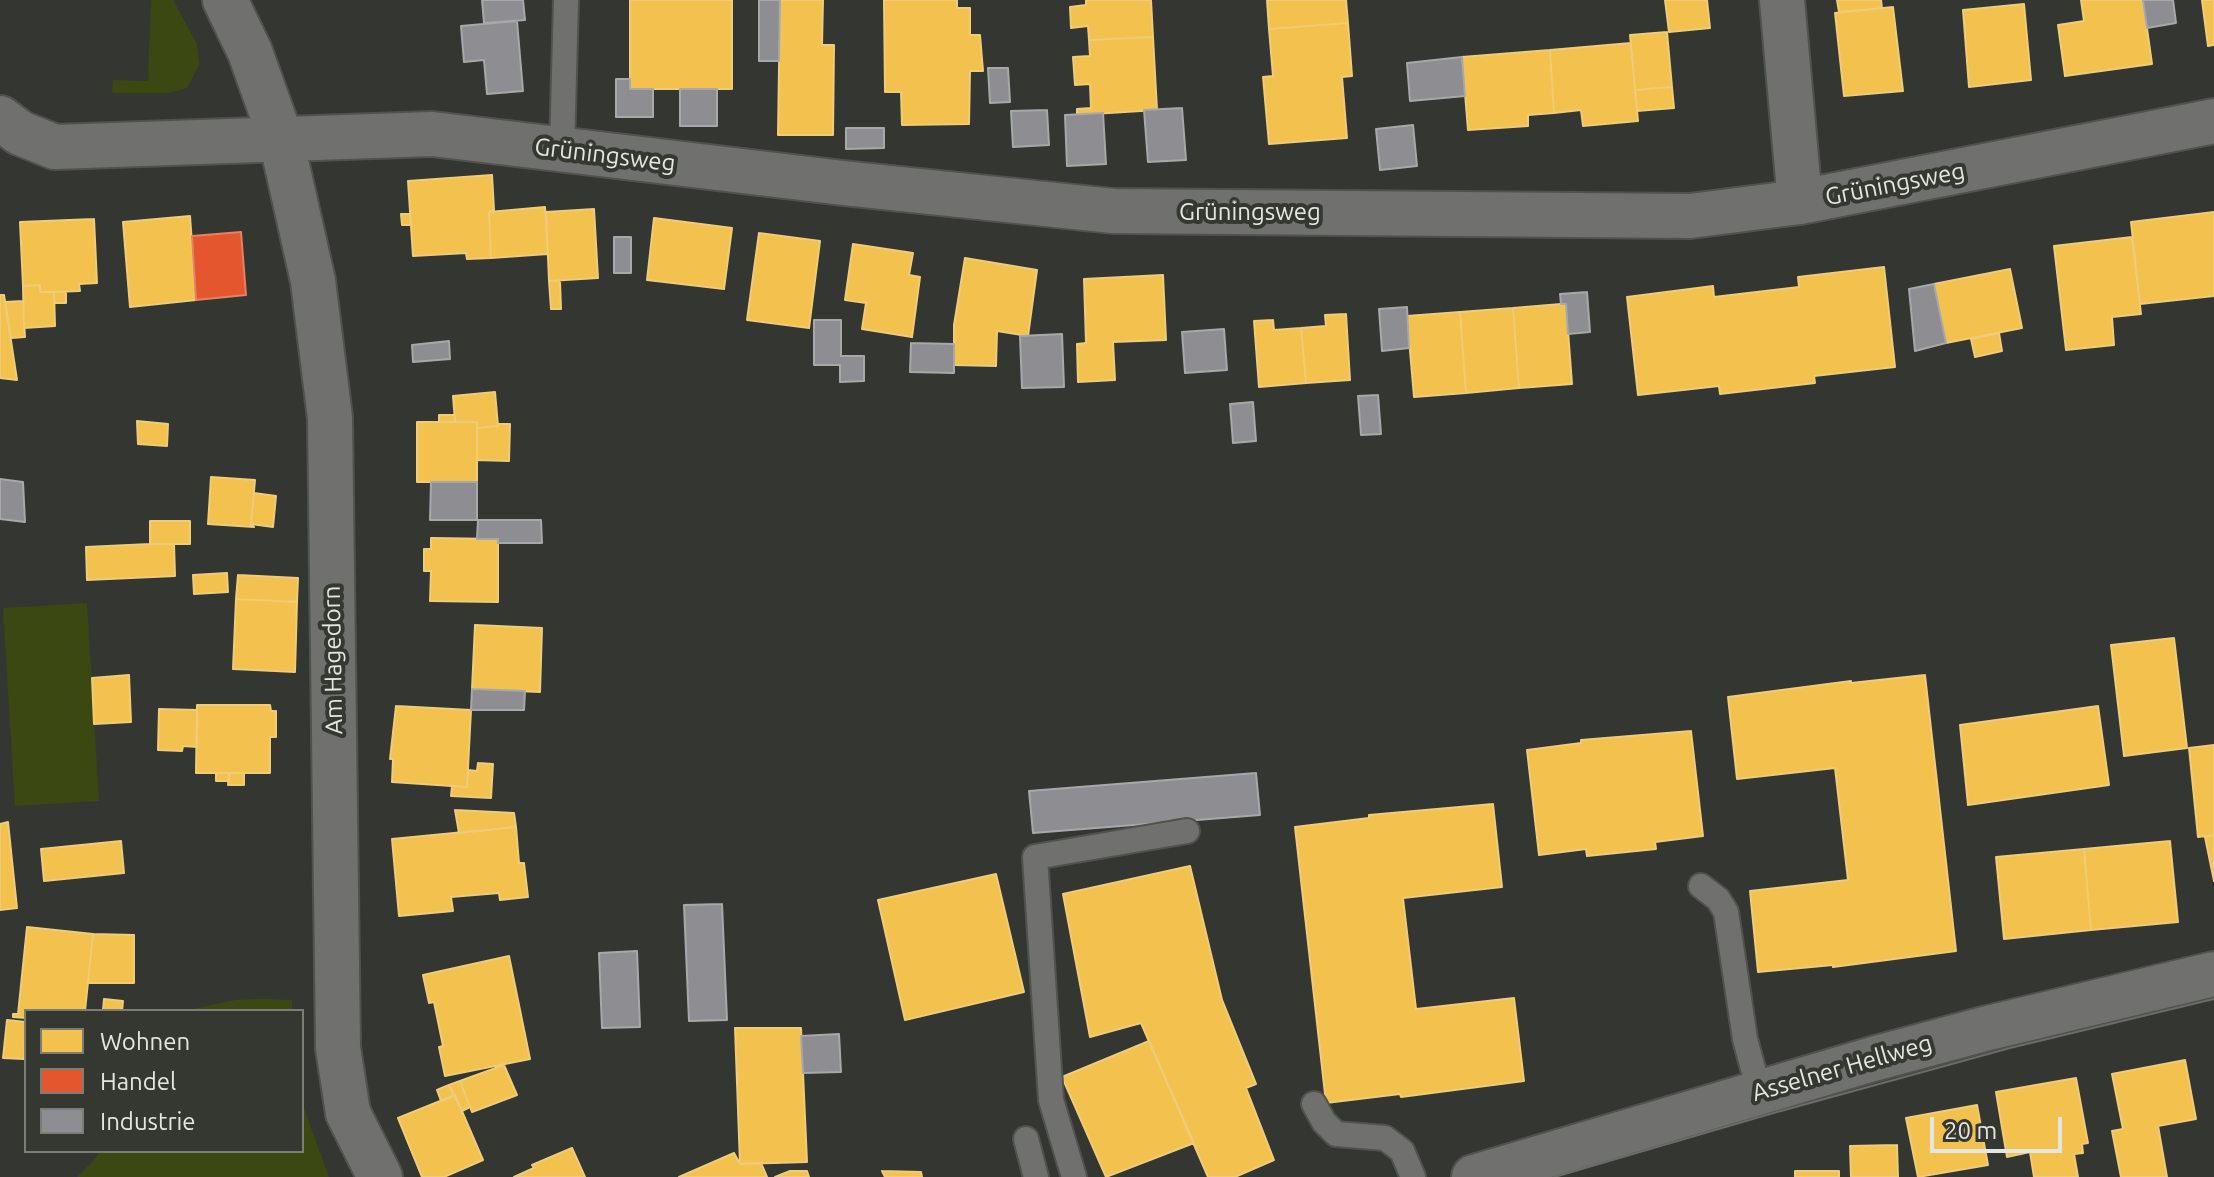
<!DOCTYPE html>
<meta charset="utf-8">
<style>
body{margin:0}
#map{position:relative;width:2214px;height:1177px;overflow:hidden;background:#343632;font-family:Ubuntu,sans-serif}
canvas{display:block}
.legend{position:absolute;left:24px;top:1009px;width:280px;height:144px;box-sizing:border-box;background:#353830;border:2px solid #7b7e76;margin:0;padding:10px 14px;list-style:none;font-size:24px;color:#e4e6e0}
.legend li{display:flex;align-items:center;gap:16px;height:40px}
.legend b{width:40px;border:2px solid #7b7e76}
.scale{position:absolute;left:1930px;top:1117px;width:132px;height:36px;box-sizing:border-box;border:4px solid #e4e6e0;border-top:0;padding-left:10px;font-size:24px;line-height:28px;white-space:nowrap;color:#e4e6e0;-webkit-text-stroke:6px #353830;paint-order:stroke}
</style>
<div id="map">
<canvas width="2214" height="1177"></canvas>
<ul class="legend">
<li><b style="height:22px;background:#f2c14e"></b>Wohnen</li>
<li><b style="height:22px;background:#e4572e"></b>Handel</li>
<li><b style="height:22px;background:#8d8d92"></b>Industrie</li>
</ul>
<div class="scale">20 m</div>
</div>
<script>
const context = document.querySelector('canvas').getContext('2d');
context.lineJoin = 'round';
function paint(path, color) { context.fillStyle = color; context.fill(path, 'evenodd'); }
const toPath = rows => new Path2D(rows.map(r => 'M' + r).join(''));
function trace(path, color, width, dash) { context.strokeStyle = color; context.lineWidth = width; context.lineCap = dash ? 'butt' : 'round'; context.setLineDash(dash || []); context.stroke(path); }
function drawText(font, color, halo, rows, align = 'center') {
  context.font = font + ' Ubuntu,sans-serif'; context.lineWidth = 8; context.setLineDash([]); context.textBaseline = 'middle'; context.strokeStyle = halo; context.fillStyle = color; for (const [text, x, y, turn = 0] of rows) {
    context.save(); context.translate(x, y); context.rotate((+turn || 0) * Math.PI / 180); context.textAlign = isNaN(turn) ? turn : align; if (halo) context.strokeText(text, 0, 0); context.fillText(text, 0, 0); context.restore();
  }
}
paint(toPath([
 [151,0,173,0,197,44,199,65,187,88,168,93,112,93,113,80,148,81],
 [87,603,99,801,15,806,3,608],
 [262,999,292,1000,292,1011,184,1011,235,1000],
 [302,1103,329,1177,77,1177,96,1158,100,1151,302,1151]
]), '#3c4811');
const homes = toPath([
 [630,0,732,0,732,89,630,89,630,0],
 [780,0,823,0,822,45,834,45,833,135,778,135,780,0],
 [884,0,957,0,957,8,970,8,970,35,980,35,983,71,970,71,969,124,902,125,901,92,885,92,884,0],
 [1086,0,1151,0,1153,37,1089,40,1088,26,1071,28,1070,7,1086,5,1086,0],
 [1267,0,1346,0,1348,23,1269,29,1267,0],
 [1665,0,1707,0,1710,28,1669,32,1665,0],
 [1837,0,1881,0,1882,8,1839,12,1837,0],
 [2081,0,2143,0,2152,64,2065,76,2058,25,2084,21,2081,0],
 [2202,0,2214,0,2214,45,2208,46,2202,0],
 [2024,4,2031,80,1969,87,1963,10,2024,4],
 [1893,7,1903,91,1844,96,1835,13,1893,7],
 [1348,23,1352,76,1342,77,1347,138,1269,144,1263,77,1273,76,1269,29,1348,23],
 [1667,32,1672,87,1635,90,1630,35,1667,32],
 [1153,37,1157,110,1077,115,1077,109,1091,108,1090,84,1075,85,1073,57,1090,56,1089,40,1153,37],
 [1631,43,1638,121,1583,126,1581,110,1554,113,1550,50,1631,43],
 [1550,50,1554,113,1528,115,1528,126,1468,130,1462,57,1550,50],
 [1672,87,1674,108,1637,111,1635,90,1672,87],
 [492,175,494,210,489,212,491,258,467,259,466,253,413,256,408,181,492,175],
 [545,207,548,254,491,258,489,212,545,207],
 [594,209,598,278,549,281,546,212,594,209],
 [2214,212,2214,296,2140,304,2131,222,2214,212],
 [401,214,410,214,411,225,402,225,401,214],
 [190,216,196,300,130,307,123,222,190,216],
 [654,218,732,228,724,289,647,280,654,218],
 [94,219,97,283,79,284,80,291,54,292,40,292,40,285,23,286,20,222,94,219],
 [759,233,820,241,809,328,747,320,759,233],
 [2132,237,2141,314,2112,317,2114,345,2066,350,2054,246,2132,237],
 [853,244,913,253,909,275,920,277,912,337,862,329,866,303,845,300,853,244],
 [965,258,1037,270,1028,336,997,331,996,366,954,365,954,325,965,258],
 [1884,267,1895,367,1814,376,1815,383,1720,394,1719,386,1638,395,1627,297,1713,286,1714,297,1799,287,1798,277,1884,267],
 [2010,269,2022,328,1946,343,1934,284,2010,269],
 [1163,275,1166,340,1113,342,1115,380,1078,382,1077,344,1086,343,1084,279,1163,275],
 [549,281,560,281,561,309,551,309,549,281],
 [40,285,40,292,54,292,55,326,24,328,23,286,40,285],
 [54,292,66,292,66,303,54,303,54,292],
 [0,295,4,295,17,380,0,378,0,295],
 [23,301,25,337,11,338,5,302,23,301],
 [1561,304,1566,304,1572,384,1519,388,1513,308,1561,304],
 [1513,308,1519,388,1466,393,1460,312,1513,308],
 [1460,312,1466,393,1414,397,1407,316,1460,312],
 [1346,314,1350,380,1306,383,1301,328,1326,326,1325,315,1346,314],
 [1273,320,1274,330,1301,328,1306,383,1259,387,1254,321,1273,320],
 [1999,333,2002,351,1975,357,1971,339,1999,333],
 [495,392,498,426,477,428,477,422,455,422,453,396,495,392],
 [439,415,455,415,455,422,439,422,439,415],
 [137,421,168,424,167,446,138,444,137,421],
 [417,422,477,422,477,482,417,482,417,422],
 [498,424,510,424,509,461,477,460,477,428,498,426,498,424],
 [211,477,255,480,251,524,254,527,208,524,211,477],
 [254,493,276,496,273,527,251,524,254,493],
 [150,521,190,521,190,544,150,544,150,521],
 [431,538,498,539,498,602,430,601,431,571,424,571,424,549,431,549,431,538],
 [150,544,174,544,175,576,87,580,86,547,150,544],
 [227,573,228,592,194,594,193,575,227,573],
 [238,575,298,578,297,602,236,599,238,575],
 [236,599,297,602,295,672,233,669,236,599],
 [475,625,542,628,540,692,472,689,475,625],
 [2174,638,2187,748,2124,756,2111,645,2174,638],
 [129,675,131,722,94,724,92,678,129,675],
 [1925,675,1956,951,1833,967,1833,965,1758,972,1750,891,1848,880,1835,768,1737,779,1728,697,1851,681,1851,683,1925,675],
 [197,705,270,705,271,711,276,711,276,737,270,737,270,773,196,773,197,705],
 [396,706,471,710,467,787,392,782,393,759,390,759,396,706],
 [2098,706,2109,785,1968,805,1960,725,2098,706],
 [159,709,197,710,197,747,183,746,182,751,158,750,159,709],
 [1691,731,1703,836,1655,842,1656,849,1587,856,1586,849,1539,855,1527,750,1581,743,1581,740,1691,731],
 [2214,745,2214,835,2198,837,2189,748,2214,745],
 [478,763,493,764,491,798,451,796,452,786,467,787,468,770,477,771,478,763],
 [216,773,229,773,229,781,216,781,216,773],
 [229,773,244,773,244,785,228,785,229,773],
 [1493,804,1502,887,1403,898,1416,1009,1514,998,1524,1081,1401,1097,1400,1094,1326,1103,1295,827,1369,818,1369,815,1493,804],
 [455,810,514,813,516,827,459,833,455,810],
 [8,822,17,908,0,910,0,824,8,822],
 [516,827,519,863,524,863,528,897,500,900,499,893,451,897,453,911,399,916,392,839,516,827],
 [2214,835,2214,881,2205,837,2214,835],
 [121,841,124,873,44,881,41,849,121,841],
 [2170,841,2178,922,2091,930,2084,849,2170,841],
 [2084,849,2091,930,2004,939,1996,857,2084,849],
 [1190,866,1222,1000,1256,1084,1246,1088,1274,1160,1235,1177,1208,1177,1141,1023,1090,1037,1063,894,1190,866],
 [996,874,1024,992,905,1020,878,900,996,874],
 [27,927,93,934,85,1011,26,1011,26,1018,13,1017,13,1014,18,1014,27,927],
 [93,934,134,935,134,983,88,983,93,934],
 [509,956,530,1059,445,1076,439,1047,443,1046,434,1002,429,1003,423,975,509,956],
 [104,999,123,1001,122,1011,103,1010,104,999],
 [7,1020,26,1022,24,1059,3,1058,7,1020],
 [735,1028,801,1028,807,1162,740,1164,735,1028],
 [1149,1041,1194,1143,1106,1177,1062,1077,1149,1041],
 [2185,1060,2196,1119,2158,1126,2167,1177,2121,1177,2112,1131,2123,1129,2112,1074,2185,1060],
 [504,1065,517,1095,472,1112,460,1081,504,1065],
 [2076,1078,2088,1143,2082,1144,2083,1153,2074,1154,2078,1177,2034,1177,2030,1152,2007,1157,1996,1092,2076,1078],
 [460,1081,470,1107,462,1111,449,1085,460,1081],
 [449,1085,454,1096,441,1101,437,1090,449,1085],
 [455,1095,483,1160,444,1177,422,1177,398,1118,455,1095],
 [1977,1105,1988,1165,1918,1177,1906,1118,1977,1105],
 [1897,1145,1898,1177,1851,1177,1850,1146,1897,1145],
 [572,1148,585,1177,514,1177,534,1168,532,1165,572,1148],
 [734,1153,740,1164,761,1163,767,1177,679,1177,734,1153],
 [790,1171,807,1171,809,1177,775,1177,790,1171],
 [882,1171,921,1172,922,1177,885,1177,882,1171],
 [1795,1171,1839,1171,1839,1177,1795,1177,1795,1171]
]);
paint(homes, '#f2c14e');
trace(homes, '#eecc7a', 2);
const shops = toPath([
 [241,232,246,295,196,300,192,236,241,232]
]);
paint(shops, '#e4572e');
trace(shops, '#e48263', 2);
const industry = toPath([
 [482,0,523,0,525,20,484,23,482,0],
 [759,0,780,0,779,61,759,61,759,0],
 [2143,0,2173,0,2176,23,2147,28,2143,0],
 [517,21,523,91,487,94,484,60,464,62,461,26,517,21],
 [1462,57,1465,96,1410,101,1407,63,1462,57],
 [988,68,1008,68,1010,102,990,103,988,68],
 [616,79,630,79,630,89,653,89,653,117,616,117,616,79],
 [680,89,717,89,717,126,680,126,680,89],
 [1182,108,1186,160,1148,162,1144,110,1182,108],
 [1047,110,1049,145,1013,147,1011,111,1047,110],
 [1103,113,1106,164,1067,166,1065,115,1103,113],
 [1413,125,1417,166,1380,170,1376,129,1413,125],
 [846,128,884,128,884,148,846,149,846,128],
 [614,237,631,237,631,273,614,273,614,237],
 [1934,284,1946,343,1915,351,1909,289,1934,284],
 [1587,292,1590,332,1568,334,1566,304,1561,304,1560,294,1587,292],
 [1407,307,1409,348,1382,351,1379,309,1407,307],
 [814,320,841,320,841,356,864,356,864,381,840,382,840,365,814,365,814,320],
 [1224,329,1227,370,1185,373,1182,332,1224,329],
 [1062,334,1064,387,1022,388,1020,336,1062,334],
 [449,341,450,359,413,362,412,345,449,341],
 [911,343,954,344,954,373,910,372,911,343],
 [1378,395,1381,434,1361,435,1358,396,1378,395],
 [1253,402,1256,441,1233,443,1230,404,1253,402],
 [0,479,23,482,25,522,0,519,0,479],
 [431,482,477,482,477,520,430,520,431,482],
 [478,520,541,520,542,543,498,543,498,539,477,539,478,520],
 [472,689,525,691,524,710,471,710,472,689],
 [1256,773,1260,815,1033,833,1029,791,1256,773],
 [722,904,727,1020,689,1021,684,905,722,904],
 [637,951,640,1027,602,1028,599,953,637,951],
 [839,1034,841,1072,803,1073,801,1036,839,1034]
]);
paint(industry, '#8d8d92');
trace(industry, '#a7a8a9', 2);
const lane = toPath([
 [562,149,566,0],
 [1701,886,1718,899,1726,912,1745,1039,1759,1091],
 [1314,1104,1324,1122,1336,1134,1385,1138,1402,1151,1413,1177],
 [1026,1139,1036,1177],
 [1074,1177,1051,1100,1035,857,1187,831]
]);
const street = toPath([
 [225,0,250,52,281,139,313,281,330,418,338,1048,348,1113,380,1177],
 [1782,0,1800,202],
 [0,118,20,133,55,147,432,134,843,183,1113,211,1690,216,1800,202,2214,121]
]);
const secondary = toPath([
 [1474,1177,1873,1059,1988,1028,2214,974]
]);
trace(lane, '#51524e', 28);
trace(street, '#51524e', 48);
trace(secondary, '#51524e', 48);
trace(lane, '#70716e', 24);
trace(street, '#70716e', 44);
trace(secondary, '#70716e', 44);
trace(toPath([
 [1554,1177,1770,1114,2010,1048,2214,999]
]), '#6a6c68', 2);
drawText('24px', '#e4e6e0', '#353830', [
 ["Grüningsweg",605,155,7],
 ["Grüningsweg",1895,184,-11],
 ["Grüningsweg",1250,212],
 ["Am Hagedorn",333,660,-91],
 ["Asselner Hellweg",1842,1068,-16]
]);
</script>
